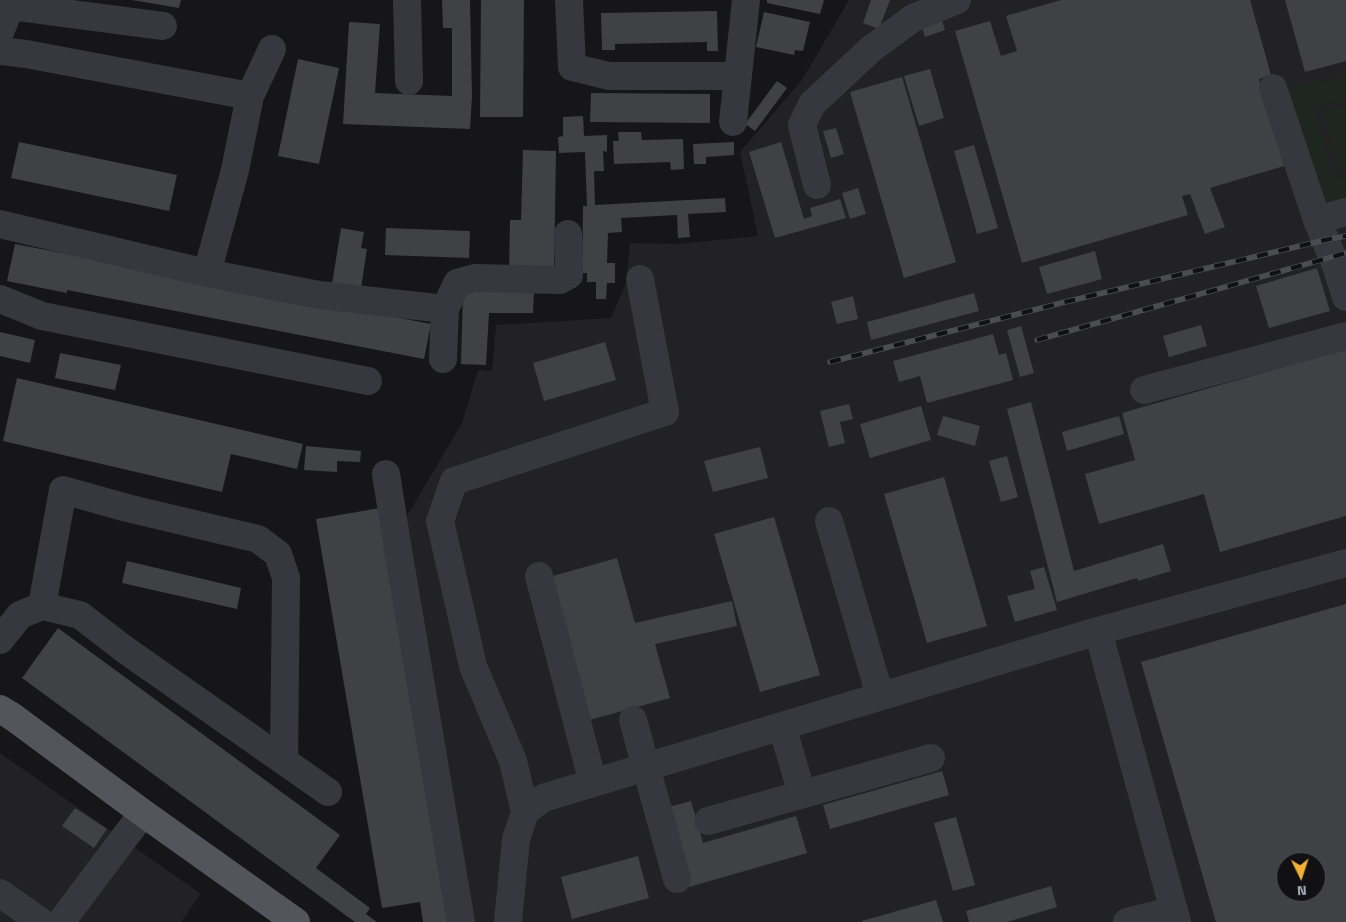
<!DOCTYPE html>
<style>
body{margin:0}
#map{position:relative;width:1346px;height:922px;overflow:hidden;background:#161618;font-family:"Titillium Web",sans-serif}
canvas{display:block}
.north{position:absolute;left:1276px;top:852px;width:50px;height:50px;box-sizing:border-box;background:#111113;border:1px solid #4d4f55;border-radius:50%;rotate:176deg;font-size:14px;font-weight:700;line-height:20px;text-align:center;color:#a8adb8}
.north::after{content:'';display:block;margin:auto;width:18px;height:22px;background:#f2b134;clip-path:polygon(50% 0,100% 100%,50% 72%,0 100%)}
</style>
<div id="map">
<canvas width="1346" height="922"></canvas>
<div class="north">N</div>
</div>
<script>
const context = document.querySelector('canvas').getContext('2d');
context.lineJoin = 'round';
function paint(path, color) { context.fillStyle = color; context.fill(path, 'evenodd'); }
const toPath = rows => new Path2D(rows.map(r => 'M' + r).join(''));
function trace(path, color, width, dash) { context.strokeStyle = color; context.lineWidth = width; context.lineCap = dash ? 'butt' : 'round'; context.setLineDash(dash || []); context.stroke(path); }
paint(toPath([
 [849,0,1346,0,1346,922,469,922,407,516,462,423,478,370,492,371,496,325,611,318,626,283,630,243,677,244,758,236,740,152,802,80],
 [1286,862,1316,862,1316,892,1286,892],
 [0,753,201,894,181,922,0,922]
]), '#222225');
paint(toPath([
 [1346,75,1346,99,1315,108,1334,179,1346,176,1346,201,1324,205,1287,89,1304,83,1305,86],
 [1346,105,1346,170,1339,172,1322,112]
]), '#1e261f');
paint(toPath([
 [132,0,181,0,179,8],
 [442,0,470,0,472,97,470,129,343,124,349,22,380,24,375,93,452,96,452,28,443,28],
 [481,0,524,0,523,117,480,117],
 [767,0,824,0,820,14,767,3],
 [871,0,890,0,879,29,863,23],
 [1061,0,1250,0,1271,75,1259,79,1284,166,1210,188,1225,227,1205,234,1190,194,1182,196,1188,215,1022,263,955,31,990,21,1001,56,1017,51,1006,16],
 [1285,0,1346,0,1346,61,1305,72],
 [717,11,718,51,707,51,707,42,615,44,615,50,602,50,601,13],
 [764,12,810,22,803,51,795,50,794,55,756,47],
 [941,17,945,30,925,37,921,24],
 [298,59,339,68,319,164,278,156],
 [930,69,944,118,919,126,904,76],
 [902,77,956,262,904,278,850,92],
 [777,81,787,88,755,131,745,124],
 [591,93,710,94,710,123,590,122],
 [583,116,584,136,607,135,607,152,603,151,604,171,594,171,595,205,725,198,726,212,688,214,690,237,678,238,677,215,621,218,622,232,608,233,607,263,615,263,615,283,607,283,606,299,596,299,596,282,587,282,587,273,582,273,583,206,587,206,585,152,559,153,558,137,563,136,563,117],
 [836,128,844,154,831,158,823,131],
 [618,132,641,132,642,140,683,139,684,169,671,170,670,162,614,164,613,141,619,141],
 [19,142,177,175,169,211,11,178],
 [734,142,734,155,706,157,706,164,694,164,693,144],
 [781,142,804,219,812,216,810,208,840,199,846,218,775,238,749,152],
 [974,145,998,228,977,234,954,151],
 [523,150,556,151,554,272,509,272,510,220,521,220],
 [858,188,866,214,850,219,842,193],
 [341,228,364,232,361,248,367,249,361,288,332,284],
 [386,228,470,231,469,258,385,255],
 [15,244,431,324,424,359,67,290,67,293,7,281],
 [1095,251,1102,279,1047,294,1039,267],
 [1317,268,1330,311,1269,328,1256,286],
 [463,292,534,292,533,313,489,313,486,365,461,364],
 [974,293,979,311,871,340,867,322],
 [853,296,858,319,837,324,831,302],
 [1201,325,1207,346,1169,357,1163,336],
 [1021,326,1034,373,1020,377,1007,330],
 [0,332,35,340,30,363,0,356],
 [993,334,999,355,1006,353,1013,380,927,403,920,376,899,382,893,361],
 [605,342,616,380,544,401,533,363],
 [1346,349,1346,516,1220,552,1204,494,1099,524,1085,474,1135,460,1122,413],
 [60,353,121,365,115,390,55,378],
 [17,378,303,444,297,469,231,454,222,492,3,441],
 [1031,402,1074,571,1163,544,1171,571,1138,581,1137,578,1057,602,1007,409],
 [849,404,853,419,840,422,845,443,829,447,820,411],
 [921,406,931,440,870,458,860,424],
 [943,416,980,426,975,446,937,435],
 [1119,416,1124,434,1067,451,1062,432],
 [306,446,361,451,360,462,337,461,337,472,304,470],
 [760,447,768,478,713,492,704,461],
 [1007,456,1018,497,1001,502,989,461],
 [944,477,987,626,927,643,884,494],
 [380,508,450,922,423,922,420,902,382,908,316,519],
 [774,517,820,675,760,692,714,534],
 [617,558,635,623,732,601,737,626,655,644,670,698,589,720,549,577],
 [127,561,241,588,237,609,122,583],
 [1044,567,1057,610,1015,622,1007,596,1035,589,1030,571],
 [1346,604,1346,922,1216,922,1141,662],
 [1286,862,1316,862,1316,892,1286,892],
 [58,628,340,835,316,868,370,908,366,914,377,922,355,922,22,678],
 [942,771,949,795,830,829,823,805],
 [691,801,703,843,796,816,807,853,689,887,665,808],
 [75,808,107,829,94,848,62,826],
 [956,817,975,885,953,891,934,823],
 [638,856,649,898,572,919,561,877],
 [1051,886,1057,907,1007,922,969,922,966,911],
 [936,900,943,922,862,922,862,921]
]), '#404145');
trace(toPath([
 [407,0,409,81],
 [569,0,572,67,609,76,738,76],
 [11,6,163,26],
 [0,32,11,6,11,0],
 [0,51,26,54,250,96],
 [1273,88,1317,220,1346,212],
 [733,122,746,0],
 [817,185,802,125,812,104,871,49,913,18,957,0],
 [1317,220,1335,263,1346,297],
 [0,224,207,273,319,295,445,309],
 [207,273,235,170,250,96,272,49],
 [0,299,42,316,368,381],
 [443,359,445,309,457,283,475,278,560,280,569,275,568,234],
 [1144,390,1346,336],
 [386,474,399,556,461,922],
 [829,521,880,696],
 [539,576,593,783],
 [42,606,63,490,127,508,258,539,278,554,286,578,284,761],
 [1098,631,1177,922],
 [0,640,20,615,42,606,80,615,124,649,328,792],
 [633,720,677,879],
 [782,726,802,794],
 [525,812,513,761,473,666,440,521,454,481,665,412,640,279],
 [708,821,931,758],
 [0,893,41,922],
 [61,922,143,813],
 [508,922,516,839,525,812,543,798,1098,631,1346,563],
 [1127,922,1174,910]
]), '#37383d', 28);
trace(toPath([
 [0,709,13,717,143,813,296,922]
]), '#53555c', 28);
const rail = toPath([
 [1037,340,1346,253],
 [830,362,1065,302,1325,240,1346,236]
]);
trace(rail, '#4a4c52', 5.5);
trace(rail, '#111113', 4, [11]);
</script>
